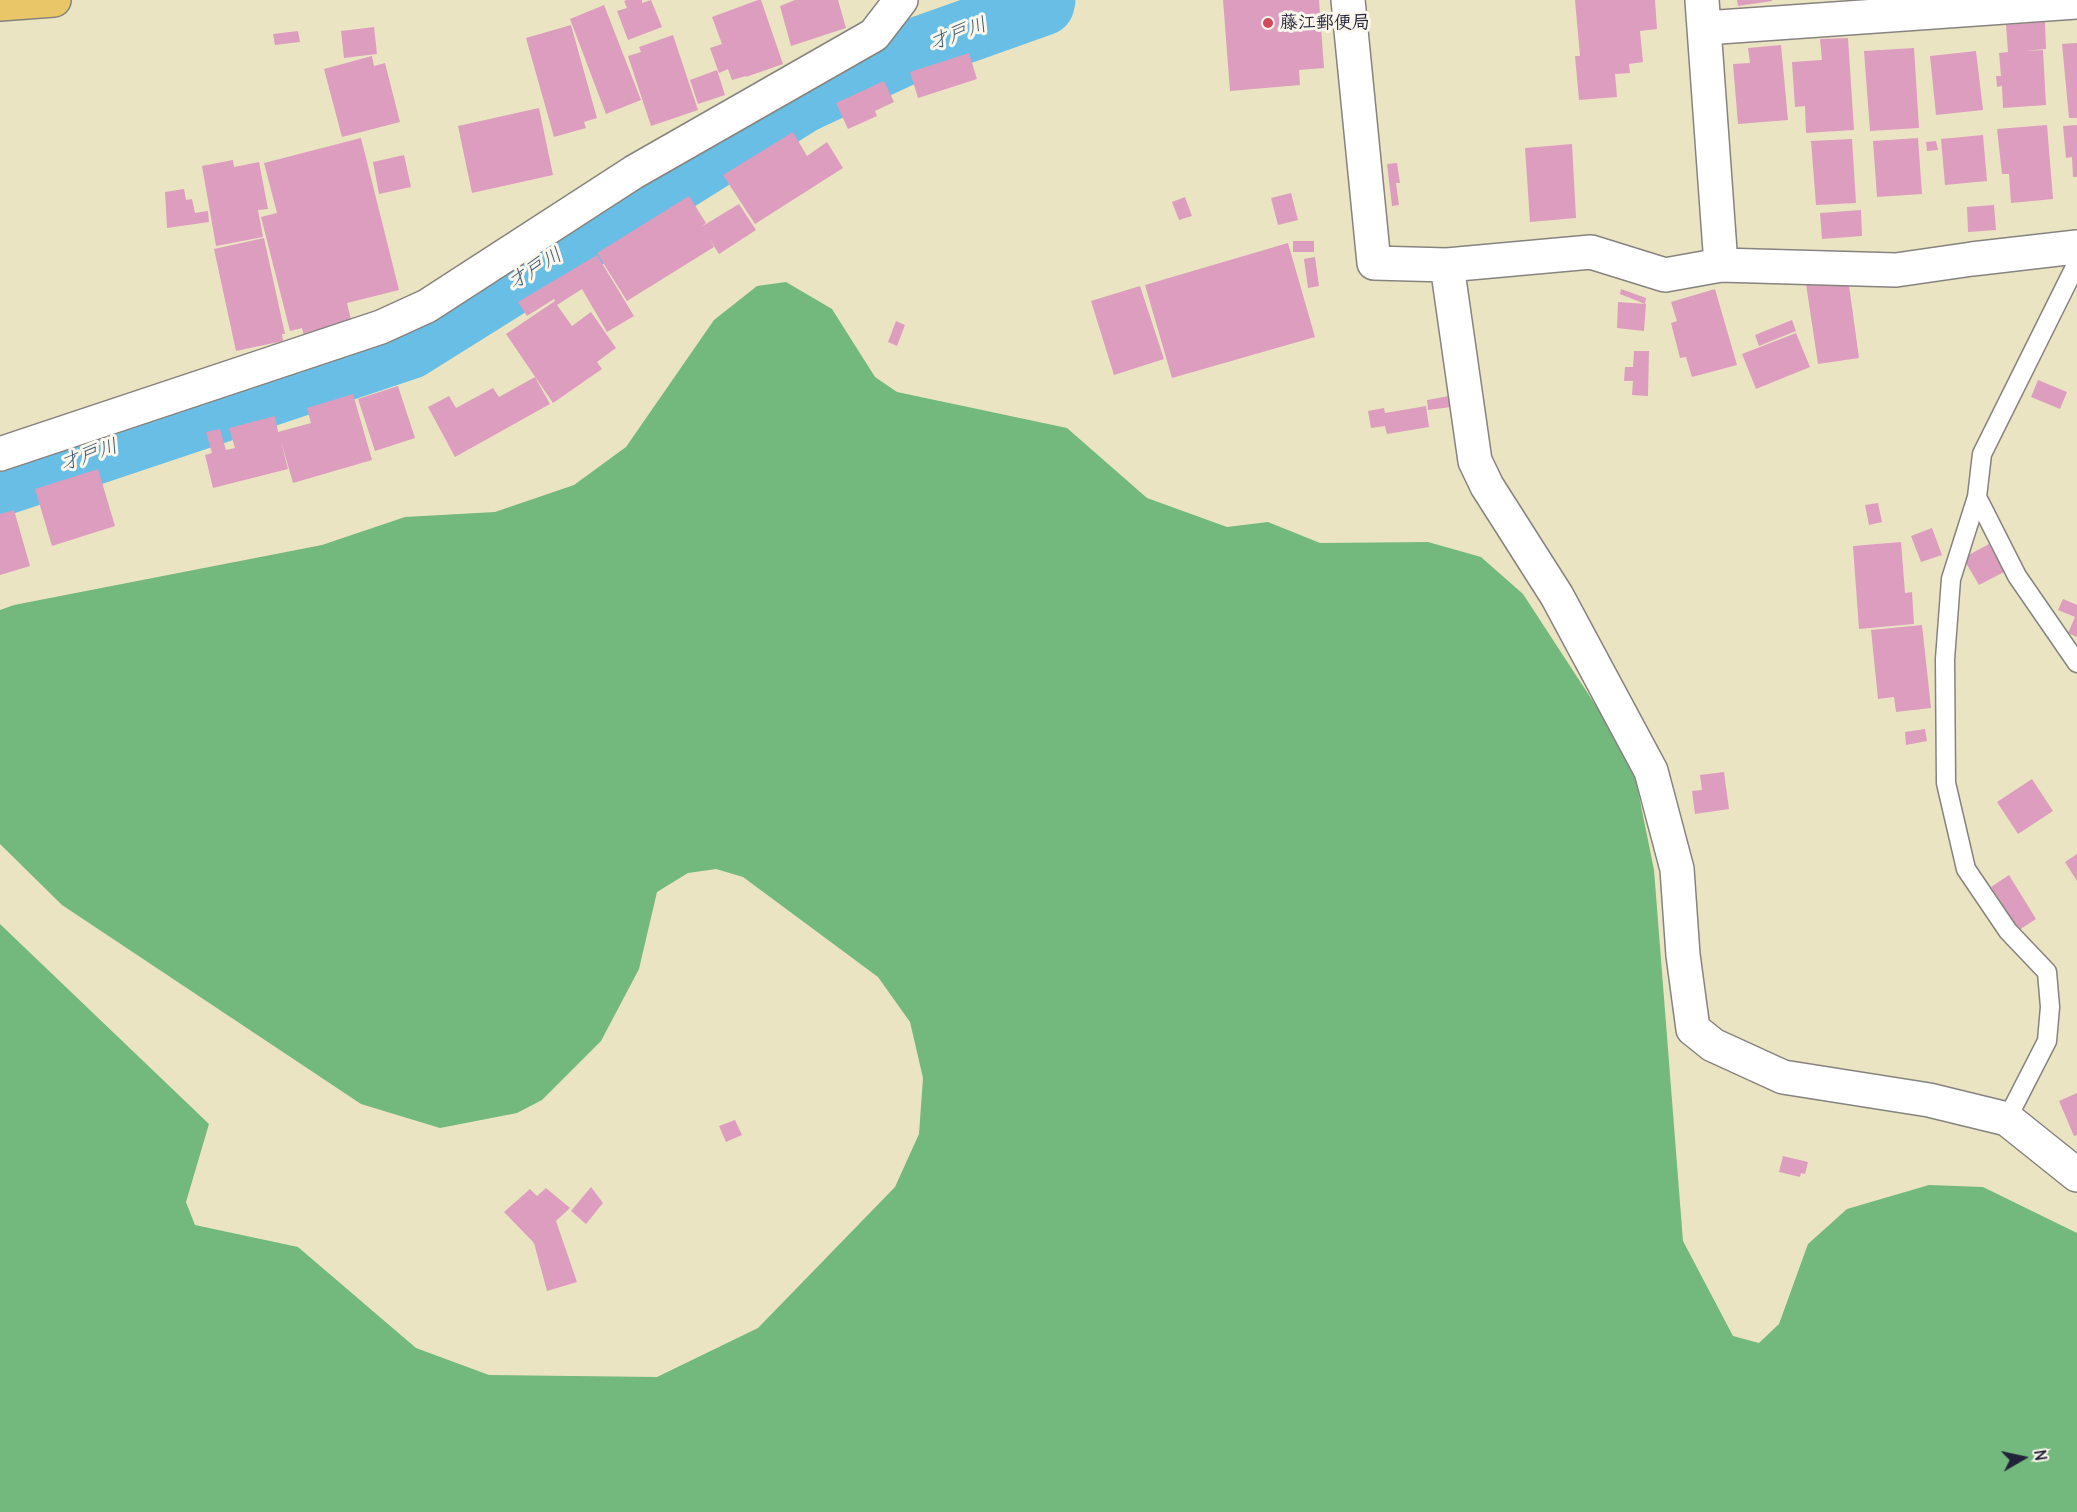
<!DOCTYPE html>
<meta charset="utf-8">
<style>
body{margin:0}
#map{position:relative;width:2077px;height:1512px;overflow:hidden;background:#ebe4c3;font-family:Delius,sans-serif}
canvas{display:block}
.north{position:absolute;left:1993px;top:1428px;width:60px;height:60px;-webkit-text-stroke:4px #fbf7ec;paint-order:stroke;rotate:81deg;font-size:16px;font-weight:700;line-height:24px;text-align:center;color:#22223b}
.north::after{content:'';display:block;margin:auto;width:21px;height:27px;background:#22223b;clip-path:polygon(50% 0,100% 100%,50% 72%,0 100%)}
</style>
<div id="map">
<canvas width="2077" height="1512"></canvas>
<div class="north">N</div>
</div>
<script>
const context = document.querySelector('canvas').getContext('2d');
context.lineJoin = 'round';
function paint(path, color) { context.fillStyle = color; context.fill(path, 'evenodd'); }
const toPath = rows => new Path2D(rows.map(r => 'M' + r).join(''));
function trace(path, color, width, dash) { context.strokeStyle = color; context.lineWidth = width; context.lineCap = dash ? 'butt' : 'round'; context.setLineDash(dash || []); context.stroke(path); }
function drawText(font, color, halo, rows, align = 'center') {
  context.font = font + ' Delius,"Klee One",sans-serif'; context.lineWidth = 6; context.setLineDash([]); context.textBaseline = 'middle'; context.strokeStyle = halo; context.fillStyle = color; for (const [text, x, y, turn = 0] of rows) {
    context.save(); context.translate(x, y); context.rotate((+turn || 0) * Math.PI / 180); context.textAlign = isNaN(turn) ? turn : align; if (halo) context.strokeText(text, 0, 0); context.fillText(text, 0, 0); context.restore();
  }
}
paint(toPath([
 [786,282,832,309,875,377,897,392,1067,428,1147,498,1227,527,1268,522,1320,543,1428,542,1481,557,1523,594,1632,761,1654,870,1683,1241,1733,1336,1759,1343,1779,1324,1808,1244,1847,1209,1929,1185,1983,1187,2077,1233,2077,1512,0,1512,0,924,209,1124,186,1202,195,1225,298,1247,416,1348,489,1375,657,1377,758,1328,895,1187,919,1134,923,1078,910,1022,878,977,743,877,716,869,688,873,657,892,639,969,601,1041,542,1100,517,1113,440,1128,361,1104,62,905,0,844,0,610,14,605,322,545,405,517,495,512,574,485,626,447,714,320,757,286]
]), '#73b87c');
trace(toPath([
 [0,485,409,348,802,102,911,51,1043,4,1044,0]
]), '#68bee5', 63);
paint(toPath([
 [627,0,642,0,642,3,651,0,662,27,628,40,617,11,627,8,624,1],
 [758,0,761,0,783,64,746,77,746,76,732,80,728,69,719,73,710,48,722,44,712,17],
 [795,0,838,0,846,28,791,46,780,6],
 [1223,0,1319,0,1324,68,1299,70,1300,85,1230,91],
 [1575,0,1655,0,1657,29,1640,31,1643,62,1629,64,1630,73,1615,74,1617,97,1579,100,1575,56,1580,56],
 [1737,0,1772,0,1772,1,1738,6],
 [604,5,641,100,606,114,570,19],
 [2045,22,2046,49,2023,51,2043,50,2046,105,2003,108,2002,86,1997,87,1996,76,2001,76,1999,53,2008,52,2006,25],
 [571,25,597,118,584,122,586,128,554,137,526,38],
 [374,27,377,54,344,58,341,31],
 [298,31,300,42,275,45,273,34],
 [673,35,698,110,651,126,628,56,641,52,639,47],
 [1848,38,1854,130,1806,133,1805,106,1795,107,1792,62,1822,60,1820,39],
 [2077,43,2077,118,2069,118,2062,44],
 [1781,45,1788,120,1738,124,1733,64,1750,63,1748,48],
 [1914,48,1919,128,1870,131,1864,51],
 [1976,51,1983,110,1936,115,1930,56],
 [969,53,977,79,918,98,910,72],
 [372,56,374,66,385,63,400,122,342,137,324,69],
 [717,70,725,95,698,104,690,80],
 [884,81,894,102,875,111,877,116,848,129,836,103],
 [539,108,553,175,472,193,458,126],
 [2047,125,2053,199,2011,203,2009,174,2002,174,1997,129],
 [2077,125,2077,177,2073,177,2072,157,2066,158,2063,126],
 [793,132,807,156,827,142,843,168,755,224,723,175],
 [1983,135,1987,181,1945,185,1941,139],
 [361,138,399,290,347,303,352,324,304,336,302,328,290,331,261,217,277,213,264,163],
 [1918,138,1922,194,1877,197,1873,141],
 [1852,139,1856,203,1816,205,1811,141],
 [1936,141,1938,150,1927,151,1926,142],
 [1572,144,1576,218,1530,222,1525,148],
 [404,155,411,187,379,194,373,162],
 [233,160,234,167,259,162,268,209,258,210,263,237,216,246,202,166],
 [1397,163,1400,183,1396,183,1399,205,1392,206,1387,164],
 [184,189,186,200,192,199,195,213,208,211,209,222,167,228,165,192],
 [1291,193,1298,220,1278,225,1271,198],
 [689,196,706,223,701,227,739,204,756,230,719,254,709,238,714,247,627,301,597,253],
 [1185,197,1192,216,1179,220,1172,202],
 [1994,205,1996,230,1968,232,1967,207],
 [1861,210,1862,236,1822,239,1820,213],
 [264,238,285,334,282,334,283,341,236,351,214,249],
 [1293,241,1314,241,1314,252,1293,252],
 [1288,243,1315,337,1172,378,1145,285],
 [597,255,634,316,607,332,582,289,557,305,572,326,591,312,616,348,597,362,602,369,553,403,506,334,555,301,554,299,527,316,518,302],
 [1315,257,1319,286,1308,288,1304,259],
 [1848,278,1859,358,1818,364,1806,284],
 [1140,286,1164,359,1114,375,1091,301],
 [1621,289,1646,298,1645,304,1620,294],
 [1715,289,1737,365,1692,377,1686,357,1680,358,1671,323,1677,321,1671,302],
 [1618,302,1646,304,1644,331,1617,328],
 [1792,320,1796,331,1759,346,1755,335],
 [896,321,905,325,897,346,888,342],
 [1796,333,1810,367,1756,389,1742,354],
 [1634,351,1649,351,1648,396,1632,395,1633,381,1624,381,1625,367,1633,367],
 [535,377,550,404,455,457,428,407,449,396,456,408,493,388,499,397],
 [2038,380,2067,392,2060,409,2031,397],
 [398,386,415,438,375,451,358,399],
 [353,394,372,460,293,483,281,441,288,469,213,488,205,455,212,453,206,432,220,429,226,450,235,448,229,428,275,416,278,432,311,423,307,408],
 [1449,396,1451,407,1428,410,1427,400],
 [1426,406,1429,427,1387,434,1385,426,1371,428,1368,411,1384,408,1385,413],
 [98,469,115,526,52,546,35,489],
 [1878,503,1882,522,1869,525,1865,505],
 [14,510,30,566,0,575,0,514],
 [1932,528,1942,555,1921,562,1911,536],
 [1901,542,1905,593,1912,592,1914,624,1859,629,1853,546],
 [1989,544,2004,572,1979,585,1963,558],
 [2063,599,2077,605,2077,637,2068,633,2075,617,2058,610],
 [1922,625,1931,708,1896,712,1894,697,1878,699,1871,630],
 [1925,729,1927,741,1906,745,1905,732],
 [1724,772,1729,809,1695,814,1692,791,1702,790,1700,775],
 [2032,779,2053,811,2018,834,1997,802],
 [2077,854,2077,881,2065,862],
 [2009,875,2036,919,2019,930,1991,887],
 [2077,1093,2077,1135,2074,1136,2059,1101],
 [735,1120,742,1135,726,1142,719,1126],
 [1783,1156,1808,1162,1805,1174,1801,1173,1800,1177,1779,1172],
 [591,1187,603,1203,586,1224,571,1211],
 [546,1188,570,1208,556,1221,577,1282,547,1291,534,1243,504,1212,530,1189,537,1196]
]), '#dd9dbf');
const service = toPath([
 [2077,263,1982,454,1977,497,2017,576,2077,663],
 [1977,497,1951,579,1945,659,1946,783,1966,869,2008,931,2047,972,2050,1007,2047,1041,2007,1119]
]);
const minor = toPath([
 [1348,0,1374,263,1447,265,1591,252,1665,275,1721,265,1896,270,1972,259,2077,247],
 [1702,0,1721,265],
 [1705,28,2077,2],
 [1447,265,1475,461,1487,486,1557,596,1651,771,1677,869,1683,955,1693,1029,1713,1045,1783,1077,1929,1100,2007,1119,2077,1175],
 [0,454,381,327,427,306,634,172,874,35,901,0]
]);
const primary = toPath([
 [0,4,54,0]
]);
trace(service, '#86837f', 21);
trace(minor, '#86837f', 36);
trace(primary, '#86837f', 36);
trace(service, '#fff', 18);
trace(minor, '#fff', 33);
trace(primary, '#e9c769', 33);
for (const [x, y, r, color] of [
 [1268,23,6,"#d1495b"]
]) { const dot = new Path2D(); dot.arc(x, y, r, 0, 2 * Math.PI); context.fillStyle = color; context.fill(dot); trace(dot, '#fbf7ec', 2); }
drawText('bold 18px', '#22223b', '#fbf7ec', [
 ["藤江郵便局",1280,23]
], 'left');
drawText('italic 20px', '#3a5976', '#fbf7ec', [
 ["才戸川",958,34,-20],
 ["才戸川",535,269,-32],
 ["才戸川",89,455,-19]
]);
</script>
